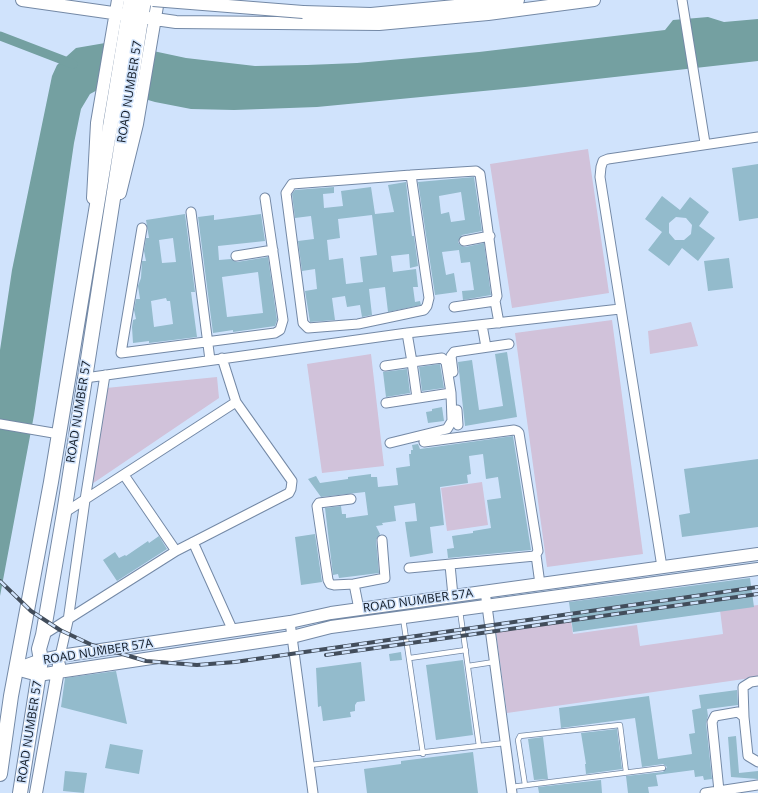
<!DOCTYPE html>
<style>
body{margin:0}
canvas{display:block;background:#d0e3fc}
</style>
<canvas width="758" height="793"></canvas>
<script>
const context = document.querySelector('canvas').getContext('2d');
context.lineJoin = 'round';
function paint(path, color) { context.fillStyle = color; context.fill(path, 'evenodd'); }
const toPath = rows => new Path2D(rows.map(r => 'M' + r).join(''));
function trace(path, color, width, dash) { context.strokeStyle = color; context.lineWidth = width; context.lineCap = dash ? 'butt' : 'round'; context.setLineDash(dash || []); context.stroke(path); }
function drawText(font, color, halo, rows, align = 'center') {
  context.font = font + ' "Open Sans",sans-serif'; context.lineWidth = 3; context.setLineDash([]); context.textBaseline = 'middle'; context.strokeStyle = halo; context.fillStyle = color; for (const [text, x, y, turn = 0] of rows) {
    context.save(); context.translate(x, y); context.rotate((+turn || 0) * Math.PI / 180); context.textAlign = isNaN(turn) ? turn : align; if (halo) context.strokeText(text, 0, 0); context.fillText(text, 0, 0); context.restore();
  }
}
paint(toPath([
 [588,149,609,293,512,308,490,164],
 [612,320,643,554,547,567,515,333],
 [691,322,698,346,650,354,648,331],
 [371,354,384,466,322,473,307,364],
 [217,377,219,398,86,488,106,388],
 [482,482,488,525,447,531,441,488],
 [758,605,758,677,507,713,496,632,571,621,573,634,637,625,640,646,723,634,720,610]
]), '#d1c2da');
paint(toPath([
 [708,17,724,22,758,19,758,61,525,87,317,107,234,110,191,109,155,102,103,87,90,94,81,109,74,143,34,415,0,596,0,350,12,270,52,76,57,65,76,48,111,42,186,58,255,66,307,65,357,63,479,52,665,30,673,20]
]), '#74a0a1');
trace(toPath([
 [0,36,73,64]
]), '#74a0a1', 9);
paint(toPath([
 [758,164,758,218,739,221,732,168],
 [474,177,482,231,462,235,458,242,460,245,465,247,484,243,491,295,463,300,462,291,474,290,470,262,461,263,459,250,442,252,446,275,454,273,457,292,435,295,418,182],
 [461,192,465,220,451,222,449,212,441,214,439,196],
 [406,182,412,236,414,236,418,266,410,268,409,254,391,256,393,272,416,269,418,287,413,287,415,302,420,301,421,305,388,312,385,287,369,289,372,315,362,317,360,305,347,307,345,296,332,298,335,320,310,322,305,291,317,289,315,269,302,271,298,241,314,239,311,216,295,218,292,194,295,190,334,187,334,193,323,194,324,208,343,206,341,191,371,187,375,214,394,212,388,185],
 [372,215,377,255,360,257,363,282,346,284,343,258,329,260,327,240,340,238,338,219],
 [662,196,680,210,690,197,709,212,699,226,715,238,698,261,682,248,669,266,648,250,662,232,645,219],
 [676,217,686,218,692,225,691,234,684,240,675,240,669,233,669,223],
 [185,214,195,292,191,292,197,337,149,343,149,341,133,343,132,327,133,320,136,319,134,310,136,299,140,299,138,286,141,278,142,261,146,261,144,251,146,238,149,238,146,220],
 [173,238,176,262,162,263,159,240],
 [166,298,167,301,170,301,173,324,154,327,151,301],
 [261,214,265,241,218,246,219,260,231,259,237,262,268,257,277,320,275,326,233,332,233,330,213,333,198,217,214,215,214,220],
 [258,272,263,313,227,317,222,277],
 [729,258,733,288,708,291,704,261],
 [507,352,517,417,465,426,458,362,472,360,479,410,503,406,495,354],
 [440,364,444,388,422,391,419,367],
 [407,369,410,393,386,397,383,372],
 [442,407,444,421,428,423,426,412,432,411,432,409],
 [513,436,531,550,448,558,447,549,454,548,452,536,473,533,473,531,491,528,487,500,501,498,498,477,486,479,483,454,469,456,471,474,467,475,468,483,440,487,444,525,430,527,433,553,410,557,405,522,417,521,415,503,394,506,396,521,382,523,383,525,376,526,380,534,376,540,379,573,339,578,338,574,333,575,325,508,341,506,342,514,346,514,346,518,368,515,365,492,321,497,308,479,316,476,320,483,348,479,348,477,371,474,371,477,377,477,378,487,398,485,396,468,410,466,409,454,411,454,411,450,413,450,412,445,418,444,420,449],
 [758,459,758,527,682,537,679,515,690,513,684,469],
 [315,534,322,582,301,585,295,537],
 [159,536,167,549,117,581,103,560,115,552,119,558,125,555,126,556,148,541,149,543],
 [750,578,754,607,573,632,569,602],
 [401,652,402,660,390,661,389,654],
 [463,660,473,735,436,740,426,665],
 [361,662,365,701,357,702,355,705,355,711,350,712,351,717,323,721,321,706,318,707,316,668],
 [116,671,127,724,61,707,65,678],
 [737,690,738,705,707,709,708,716,706,723,712,779,704,780,703,776,695,777,694,770,656,775,658,786,648,787,649,793,628,793,626,776,663,772,667,767,663,764,642,767,635,718,561,728,559,708,649,696,658,759,692,754,689,734,695,733,692,710,701,708,699,695],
 [617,729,622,769,586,774,585,764,586,764,581,733],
 [736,736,739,773,758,771,758,779,731,777,728,737],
 [543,737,548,779,534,780,528,739],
 [110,744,143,750,139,774,105,768],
 [473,752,478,793,367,793,364,769,401,764,401,761],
 [65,771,87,773,84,793,63,791],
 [601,780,602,793,539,793,538,787]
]), '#93bbcc');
const lane = toPath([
 [460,611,479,746],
 [403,618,423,754],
 [410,658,466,650],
 [468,666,494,662],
 [310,765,505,743],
 [525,785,518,740,520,736,620,725,626,772],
 [511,787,663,768]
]);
const street = toPath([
 [682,0,705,143],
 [411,175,429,298,427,306,424,310,358,324,308,328,303,323,286,193,292,184,411,175,476,171,480,174,497,296,495,301,454,307],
 [191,212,210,360],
 [142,228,121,353,275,333,280,330,283,320,265,198],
 [464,241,490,236],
 [236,256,273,250],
 [495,301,499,323],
 [482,325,486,347],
 [222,358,236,402],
 [385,366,412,362,417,398],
 [453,372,451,356,454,352,509,344],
 [85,378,407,333,620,309],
 [386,403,451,393],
 [457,410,458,425],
 [0,424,59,434],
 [390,443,447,429,452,421,451,393,446,362,442,358,412,362,407,333],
 [124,475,176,551],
 [351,499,319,503,317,506,328,580,330,584,334,585,354,584,385,578,382,540],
 [193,542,233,631],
 [536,555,540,584],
 [450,565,453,596],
 [662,567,600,177,601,167,603,161,608,159,758,137],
 [409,568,535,556,538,551,519,433,517,431,514,430,424,442],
 [354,584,359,609],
 [485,591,512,793],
 [290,622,313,793],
 [43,635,176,551,289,493,291,489,292,481,236,402,64,513],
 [60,656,68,621,85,500,105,375],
 [744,717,743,687,751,682,758,681],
 [719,791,712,722,715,716,738,712,744,717,748,756,758,762],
 [705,793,758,785]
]);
const secondary = toPath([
 [22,0,176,22,379,24,488,14,594,0],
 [303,12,371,14,518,0],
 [120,193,137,124,158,0],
 [93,198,97,123,118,0],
 [16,669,41,660,60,656,290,622,331,613,758,554],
 [16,669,38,675,292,637,331,627,758,569],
 [36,793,59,665]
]);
const primary = toPath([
 [0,774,11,696,51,482,131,0],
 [20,793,41,660,39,649,43,635,64,513,144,0]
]);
trace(lane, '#7489a6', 6);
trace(street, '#7489a6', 11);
trace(secondary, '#7489a6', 14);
trace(primary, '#7489a6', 16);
trace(lane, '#fff', 4.5);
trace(street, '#fff', 9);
trace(secondary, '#fff', 12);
trace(primary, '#fff', 14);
const rail = toPath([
 [0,581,31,611,60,630,92,645,146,661,197,665,235,662,758,587],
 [326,655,758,594]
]);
trace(rail, '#424d5b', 4);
trace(rail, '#d0e3fc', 2.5, [8]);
const secondaryBridge = toPath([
 [153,0,303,12]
]);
trace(secondaryBridge, '#7489a6', 14, []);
trace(secondaryBridge, '#fff', 12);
drawText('12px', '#121a25', '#d0e3fc', [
 ["ROAD NUMBER 57",130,92,-81],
 ["ROAD NUMBER 57",79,412,-81],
 ["ROAD NUMBER 57A",418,601,-8],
 ["ROAD NUMBER 57A",98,652,-9],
 ["ROAD NUMBER 57",30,732,-81]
]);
</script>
